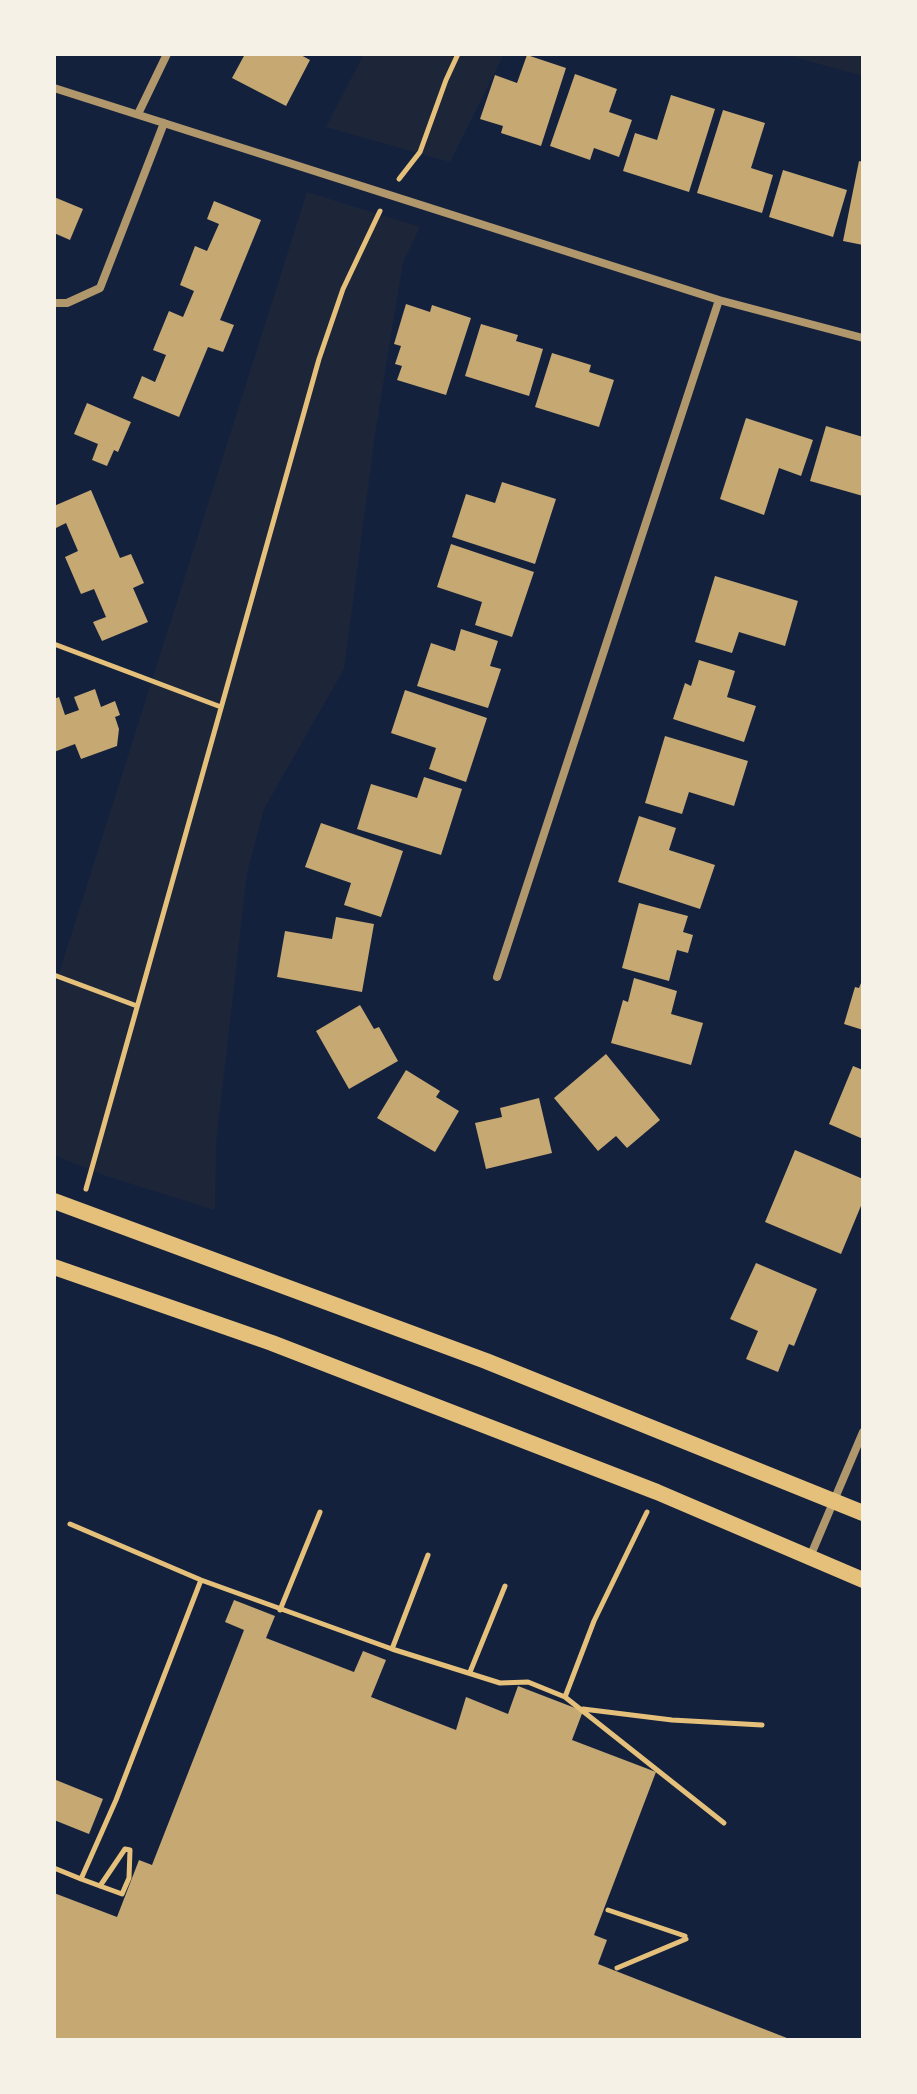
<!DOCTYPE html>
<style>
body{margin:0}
#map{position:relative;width:917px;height:2094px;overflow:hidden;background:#14213d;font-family:Mulish,sans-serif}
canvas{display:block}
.frame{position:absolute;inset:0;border:56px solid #f6f1e7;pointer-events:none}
</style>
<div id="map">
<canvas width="917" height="2094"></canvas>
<div class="frame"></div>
</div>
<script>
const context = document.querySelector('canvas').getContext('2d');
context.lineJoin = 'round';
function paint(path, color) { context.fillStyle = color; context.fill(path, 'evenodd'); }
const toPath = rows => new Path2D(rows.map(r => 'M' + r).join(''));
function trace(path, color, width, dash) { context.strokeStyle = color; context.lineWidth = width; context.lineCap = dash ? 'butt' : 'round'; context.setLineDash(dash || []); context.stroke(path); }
paint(toPath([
 [364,54,504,54,450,162,326,127],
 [783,54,863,54,863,76],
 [307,192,420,227,403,262,375,434,344,669,264,809,247,873,216,1143,215,1210,109,1177,54,1155,54,989]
]), '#1d2539');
paint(toPath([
 [245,54,299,54,310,60,286,106,232,78],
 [527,55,566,68,541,146,501,133,503,126,480,119,495,75,517,83],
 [575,74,617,89,609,112,632,120,619,157,594,148,590,160,550,146],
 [671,95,715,109,689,192,623,171,635,133,657,140],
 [723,110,765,123,751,168,773,175,762,213,697,193],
 [859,161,863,162,863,245,843,241],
 [783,170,847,190,833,237,769,217],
 [54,197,83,209,70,240,54,233],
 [214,201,261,220,220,320,234,325,223,352,208,347,179,417,133,398,142,376,155,382,166,355,153,350,169,311,183,317,194,291,180,285,195,246,207,251,219,224,207,219],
 [406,304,430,312,432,305,471,318,446,395,397,380,402,366,395,364,401,346,394,344],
 [481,324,518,335,516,341,543,349,529,396,465,376],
 [552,353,591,365,589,372,614,380,599,427,535,407],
 [87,403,131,422,118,452,114,450,107,466,92,460,98,444,74,434],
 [746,418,813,440,801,476,779,468,764,515,720,499],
 [826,426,863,437,863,496,810,481],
 [502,482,556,499,535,564,452,537,466,494,495,503],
 [91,490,120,558,131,554,144,583,133,588,148,622,102,641,93,622,106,617,94,589,81,594,65,557,78,551,66,523,54,529,54,506],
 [451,544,534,572,512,637,475,625,482,602,437,587],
 [715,576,798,601,785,646,739,632,732,653,695,642],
 [461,629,498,641,490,666,501,669,488,708,417,686,431,643,455,651],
 [699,660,735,671,727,697,756,706,744,742,673,719,685,683,691,686],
 [95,689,101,707,115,701,120,715,115,717,119,729,117,746,81,759,75,744,54,752,54,699,59,697,65,715,79,710,74,697],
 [405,690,487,718,466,782,429,769,436,748,391,733],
 [665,736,748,761,734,806,689,792,682,814,645,803],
 [424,777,462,789,441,855,357,829,371,784,417,798],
 [639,816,676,828,669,850,715,865,700,909,618,882],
 [321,823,403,851,381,917,344,905,351,883,305,867],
 [639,903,688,916,683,932,693,935,688,953,677,950,669,981,622,968],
 [336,917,374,924,362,992,277,977,285,931,332,939],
 [634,978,677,991,671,1014,703,1023,691,1065,611,1043,623,1000,628,1002],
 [863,978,863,1030,844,1024,855,987,859,988],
 [360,1005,374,1029,379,1027,398,1061,349,1089,316,1031],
 [606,1054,660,1120,627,1148,616,1136,598,1151,554,1098],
 [853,1066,863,1070,863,1139,829,1124],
 [406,1070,440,1091,436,1097,459,1111,435,1152,377,1118],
 [539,1098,552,1153,486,1169,475,1123,502,1117,500,1108],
 [795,1150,863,1179,863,1201,841,1254,765,1222],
 [756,1263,817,1289,794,1346,789,1344,778,1372,746,1359,758,1331,730,1319],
 [234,1600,275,1616,266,1638,354,1672,363,1651,386,1660,371,1697,456,1730,466,1697,508,1714,518,1686,583,1711,572,1740,656,1772,594,1935,607,1940,598,1964,792,2040,54,2040,54,1893,117,1917,139,1860,152,1865,244,1630,225,1622],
 [56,1780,103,1799,89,1834,54,1820]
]), '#c6a872');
trace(toPath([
 [399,179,420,152,446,80,458,54],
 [54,644,221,707],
 [54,975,137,1006],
 [86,1189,319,359,343,289,380,211],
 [70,1524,201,1580,392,1649,500,1683,528,1682,565,1697,724,1823],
 [280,1610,320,1512],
 [392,1649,428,1555],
 [470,1672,505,1586],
 [565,1697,594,1621,647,1512],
 [583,1709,672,1720,762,1725],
 [54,1868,81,1879,116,1800,201,1580],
 [81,1879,122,1894,129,1878,130,1850,125,1849,100,1886],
 [608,1910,685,1936],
 [617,1968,686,1939]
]), '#e5c07b', 5);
trace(toPath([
 [54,88,719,300,863,338],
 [138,114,167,54],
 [54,303,67,303,100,288,164,123],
 [497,977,719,300],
 [810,1557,863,1432]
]), '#b1986c', 8);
trace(toPath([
 [54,1201,486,1361,863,1513],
 [54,1267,272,1343,657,1492,863,1580]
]), '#e5c07b', 16);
</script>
